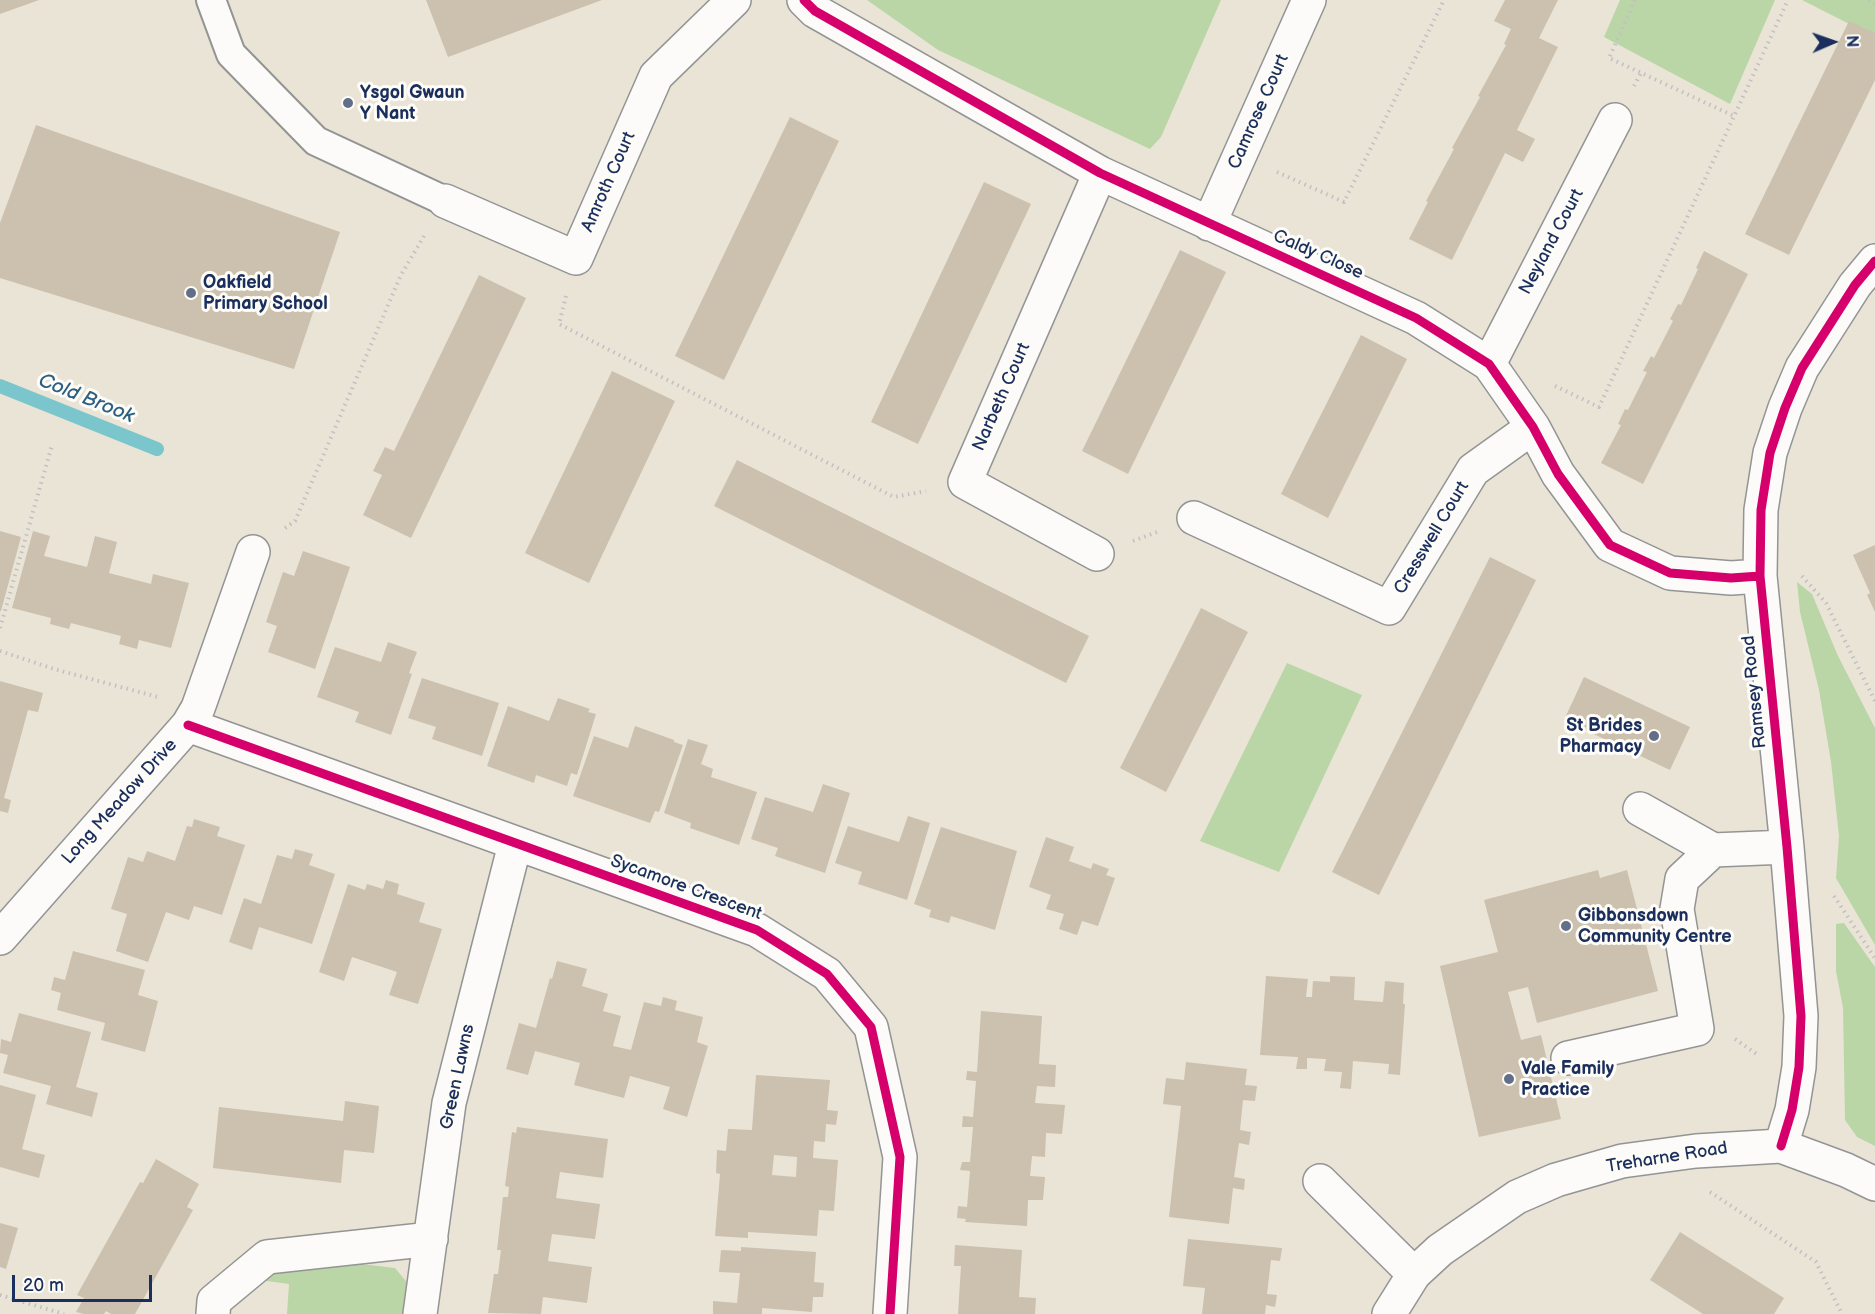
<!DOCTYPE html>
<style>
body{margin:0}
#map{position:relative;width:1875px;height:1314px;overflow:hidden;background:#eae4d7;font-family:"Balsamiq Sans",sans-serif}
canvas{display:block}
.north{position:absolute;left:1803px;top:12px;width:60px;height:60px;-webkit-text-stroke:4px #fdfcf7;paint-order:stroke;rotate:88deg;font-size:16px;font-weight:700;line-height:24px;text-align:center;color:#1b2f5e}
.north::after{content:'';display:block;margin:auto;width:21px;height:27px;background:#1b2f5e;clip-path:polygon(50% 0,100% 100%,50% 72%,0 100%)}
.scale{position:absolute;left:12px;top:1275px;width:140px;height:27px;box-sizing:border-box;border:3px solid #1b2f5e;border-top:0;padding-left:8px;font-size:18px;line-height:21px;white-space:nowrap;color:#1b2f5e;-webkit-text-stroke:4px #fdfcf7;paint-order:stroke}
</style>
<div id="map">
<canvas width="1875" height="1314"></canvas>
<div class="north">N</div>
<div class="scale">20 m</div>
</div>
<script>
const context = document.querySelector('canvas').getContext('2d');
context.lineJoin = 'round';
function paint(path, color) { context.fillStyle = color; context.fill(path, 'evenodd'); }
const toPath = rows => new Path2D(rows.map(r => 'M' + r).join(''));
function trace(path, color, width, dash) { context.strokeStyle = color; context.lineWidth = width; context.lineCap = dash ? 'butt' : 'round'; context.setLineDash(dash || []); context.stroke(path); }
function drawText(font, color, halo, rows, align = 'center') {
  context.font = font + ' "Balsamiq Sans",sans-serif'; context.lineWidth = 6; context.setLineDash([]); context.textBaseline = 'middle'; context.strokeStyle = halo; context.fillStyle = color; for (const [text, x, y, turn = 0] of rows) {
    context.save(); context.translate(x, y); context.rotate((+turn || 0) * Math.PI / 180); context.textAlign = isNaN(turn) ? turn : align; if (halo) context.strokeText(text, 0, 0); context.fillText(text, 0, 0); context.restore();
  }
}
paint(toPath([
 [867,0,1221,0,1161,137,1150,149,938,50],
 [1620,0,1775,0,1730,104,1604,37],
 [1802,0,1875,0,1875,37],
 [1797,582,1812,594,1838,656,1875,728,1875,945,1836,878,1839,836,1831,762,1819,690,1800,612],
 [1287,663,1362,695,1279,872,1200,841],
 [1844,923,1875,967,1875,1146,1857,1137,1845,1120,1843,1008,1836,971,1836,924],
 [362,1264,395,1268,410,1286,407,1314,287,1314,289,1284,259,1280,278,1267]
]), '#bad6a6');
trace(toPath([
 [0,386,157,449]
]), '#7bc6cc', 14);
paint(toPath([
 [0,0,39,0,0,14],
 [426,0,602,0,448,57],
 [1505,0,1558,0,1539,38,1558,47,1517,130,1535,139,1523,162,1505,153,1452,260,1409,239,1428,202,1426,201,1454,149,1452,148,1480,97,1478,96,1506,45,1504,44,1511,29,1494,21],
 [1849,21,1875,33,1875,80,1789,255,1745,234],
 [790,117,839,141,724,380,675,356],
 [36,125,340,232,294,369,0,278,0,223],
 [984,182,1031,204,918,444,871,422],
 [1180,250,1226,272,1128,474,1082,451],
 [1704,251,1748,274,1643,484,1601,463,1621,425,1618,424,1625,409,1628,410,1647,372,1643,371,1651,356,1654,358,1673,321,1670,319,1678,304,1681,305,1698,269,1696,268],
 [479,275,526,298,411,538,363,515,382,475,373,471,385,447,394,451],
 [1361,335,1407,359,1328,518,1281,494],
 [612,371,675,401,589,583,525,553],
 [737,460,1089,636,1066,683,714,506],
 [0,531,21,537,1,611,0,611],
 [33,531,50,536,44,556,87,567,95,536,117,542,109,573,151,584,153,574,189,583,171,648,139,640,137,649,119,644,121,636,71,623,69,629,50,624,51,618,12,608],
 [1875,545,1875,612,1867,595,1870,593,1853,555],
 [303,551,350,567,315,669,268,652,277,626,266,622,283,572,294,576],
 [1490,557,1536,580,1379,895,1332,872],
 [1201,608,1248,632,1166,792,1120,768],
 [388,642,417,652,409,673,412,674,391,735,355,722,359,712,317,697,335,647,381,662],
 [1584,677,1690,727,1670,770,1564,720],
 [422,678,499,703,482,756,432,739,436,727,408,718],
 [0,681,43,693,38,712,28,710,4,798,11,800,8,813,0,811],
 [558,698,590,709,588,712,596,714,577,775,571,773,567,786,536,775,534,783,487,766,508,706,549,721],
 [635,726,674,740,674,742,683,745,659,812,655,811,650,823,573,796,594,736,628,748],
 [688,739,708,745,701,764,713,769,711,777,757,792,739,845,690,828,691,823,664,813],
 [823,784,850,793,825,873,775,856,778,848,751,839,765,797,813,812],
 [908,816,930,823,907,900,858,884,862,872,835,863,848,826,899,842],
 [194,819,220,827,217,836,245,845,222,915,194,906,189,920,166,912,148,962,116,951,127,914,111,909,128,857,143,862,147,851,175,861,187,826,192,827],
 [941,827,1017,851,995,930,951,916,949,923,929,917,931,910,914,904],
 [1046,837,1074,847,1069,861,1091,869,1093,863,1109,869,1106,875,1115,878,1098,926,1082,921,1077,935,1059,929,1064,914,1046,909,1051,895,1029,887],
 [295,849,313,854,309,865,335,874,312,944,259,927,252,950,229,942,244,898,261,904,277,855,292,859],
 [1598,870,1600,878,1627,870,1658,991,1537,1023,1528,987,1508,992,1521,1040,1541,1035,1561,1119,1479,1137,1440,966,1498,952,1484,900],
 [386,880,399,884,397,894,425,903,419,922,442,929,418,1004,389,995,397,972,352,957,344,981,319,972,348,884,365,890,367,884,383,889],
 [73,951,145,970,138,995,158,1001,145,1052,101,1040,105,1023,57,1010,61,993,51,990,54,977,65,980],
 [557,961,587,969,582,986,608,994,603,1011,621,1016,613,1046,631,1050,644,1002,661,1006,663,997,677,1001,675,1010,703,1017,697,1042,708,1046,687,1117,663,1109,670,1087,630,1076,624,1098,574,1085,580,1063,535,1051,528,1075,506,1069,519,1023,536,1028,550,978,552,979],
 [1266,976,1308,979,1306,997,1312,997,1313,981,1330,982,1330,976,1355,977,1354,1000,1383,1002,1385,981,1404,983,1403,1004,1405,1004,1400,1075,1388,1074,1389,1064,1353,1061,1351,1089,1340,1088,1342,1072,1324,1071,1326,1059,1307,1058,1307,1069,1296,1069,1298,1057,1260,1055],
 [981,1011,1042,1016,1039,1064,1056,1065,1055,1087,1037,1086,1035,1103,1065,1105,1062,1134,1046,1133,1045,1157,1032,1156,1030,1176,1045,1177,1043,1200,1028,1200,1027,1226,965,1222,966,1219,957,1218,958,1206,967,1207,970,1171,960,1170,962,1162,970,1162,973,1127,962,1127,963,1116,973,1117,976,1081,966,1080,967,1071,977,1072],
 [19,1013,91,1032,76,1087,98,1093,92,1117,46,1104,51,1086,3,1073,8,1055,0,1053,1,1039,11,1042],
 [1186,1062,1247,1069,1245,1085,1257,1086,1255,1101,1243,1100,1240,1130,1251,1132,1249,1145,1239,1143,1234,1177,1245,1179,1244,1190,1233,1188,1229,1224,1169,1217,1181,1106,1163,1104,1166,1078,1184,1080],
 [756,1075,830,1080,827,1110,838,1111,836,1125,826,1124,825,1142,814,1141,813,1158,838,1160,834,1211,819,1210,817,1236,748,1232,748,1238,715,1236,720,1174,716,1173,717,1150,726,1151,728,1129,752,1130],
 [774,1155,797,1157,796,1177,772,1175],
 [0,1085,36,1095,22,1149,45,1155,39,1178,0,1167],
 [345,1101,379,1106,374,1153,344,1150,341,1183,213,1168,219,1107,343,1121],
 [517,1127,608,1139,603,1178,560,1172,556,1198,600,1204,595,1239,552,1234,548,1261,592,1267,587,1303,543,1297,541,1314,488,1313,494,1274,498,1274,501,1250,497,1250,503,1197,508,1197,509,1187,505,1186,512,1132,516,1133],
 [156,1159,199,1184,187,1207,193,1210,135,1314,111,1314,106,1311,104,1314,84,1314,76,1312,84,1298,77,1295,140,1182,143,1183],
 [0,1223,18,1228,6,1269,0,1267],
 [1680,1232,1784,1298,1774,1314,1703,1314,1650,1280],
 [1188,1239,1282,1248,1280,1261,1271,1260,1267,1294,1277,1295,1275,1307,1266,1305,1265,1314,1202,1314,1205,1288,1183,1286],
 [955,1245,1022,1250,1019,1297,1036,1298,1035,1314,958,1314,961,1266,954,1266],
 [741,1247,816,1252,814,1282,824,1283,823,1297,813,1297,812,1312,762,1308,762,1314,713,1314,713,1301,737,1303,740,1273,719,1272,721,1250,741,1251]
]), '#ccc0ae');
const service = toPath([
 [211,0,231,54,316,141,445,201]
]);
const minor = toPath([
 [804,0,815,11,1100,173,1416,318,1489,364,1533,427,1558,474,1610,545,1670,573,1731,578,1760,576],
 [445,201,576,258,656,76,734,0],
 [1209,224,1309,0],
 [1489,364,1615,120],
 [1194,518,1389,608,1473,470,1533,427],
 [1097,554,965,482,1100,173],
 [188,725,757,930,827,974,871,1027,900,1157,890,1314],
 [1640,809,1713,850,1787,847],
 [0,938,188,725,198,708,253,552],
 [1568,1058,1697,1029,1677,909,1682,879,1713,850],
 [1781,1146,1792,1110,1799,1067,1801,1016,1787,847,1760,576,1761,510,1770,453,1785,408,1802,368,1855,285,1875,261],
 [1320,1181,1414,1274],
 [213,1314,214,1301,267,1257,431,1239],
 [420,1314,449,1103,515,844]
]);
const tertiary = toPath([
 [1389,1314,1414,1274,1440,1250,1517,1197,1556,1180,1622,1161,1696,1151,1781,1146,1846,1170,1875,1184]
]);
trace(service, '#939494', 32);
trace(minor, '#939494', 36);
trace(tertiary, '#939494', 36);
trace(toPath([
 [1635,0,1609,58,1734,116],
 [1869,0,1875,4],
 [1634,86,1641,73],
 [1277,172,1344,202,1444,0],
 [566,296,559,324,894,497,926,491],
 [1555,386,1599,407,1788,0],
 [285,528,295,521,401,275,424,236],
 [1133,541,1157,532],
 [1802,576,1826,603,1875,701],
 [0,628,52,445],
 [0,651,54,669,158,697],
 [1834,896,1875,958],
 [1735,1039,1758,1055],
 [1710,1192,1816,1262,1842,1314],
 [0,1295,64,1314]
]), '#c0c0c3', 4, [1.5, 4.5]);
trace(service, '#fcfbf9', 28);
trace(minor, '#fcfbf9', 33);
trace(tertiary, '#fcfbf9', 33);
trace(toPath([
 [804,0,815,11,1100,173,1416,318,1489,364,1533,427,1558,474,1610,545,1670,573,1731,578,1760,576],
 [188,725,757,930,827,974,871,1027,900,1157,890,1314],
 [1781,1146,1792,1110,1799,1067,1801,1016,1787,847,1760,576,1761,510,1770,453,1785,408,1802,368,1855,285,1875,261]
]), '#d6006c', 9);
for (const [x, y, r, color] of [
 [348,103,6,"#636e88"],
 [191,293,6,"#636e88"],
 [1654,736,6,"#636e88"],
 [1566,926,6,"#636e88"],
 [1509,1079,6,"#636e88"]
]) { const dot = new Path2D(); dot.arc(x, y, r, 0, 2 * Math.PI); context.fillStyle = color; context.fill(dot); trace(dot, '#fdfcf7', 2); }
drawText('bold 18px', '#1b2f5e', '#fdfcf7', [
 ["Ysgol Gwaun",360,93],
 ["Y Nant",360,114],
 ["Oakfield",203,283],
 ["Primary School",203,304],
 ["St Brides",1642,726,"right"],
 ["Pharmacy",1642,747,"right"],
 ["Gibbonsdown",1578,916],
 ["Community Centre",1578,937],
 ["Vale Family",1521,1069],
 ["Practice",1521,1090]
], 'left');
drawText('18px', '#1b2f5e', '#fdfcf7', [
 ["Camrose Court",1259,112,-66],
 ["Amroth Court",609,182,-66],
 ["Neyland Court",1552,242,-62],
 ["Caldy Close",1318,255,24],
 ["Narbeth Court",1002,397,-66],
 ["Cresswell Court",1432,538,-59],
 ["Ramsey Road",1755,692,-96],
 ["Long Meadow Drive",120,802,-48],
 ["Sycamore Crescent",686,888,20],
 ["Green Lawns",458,1077,-78],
 ["Treharne Road",1667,1158,-9]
]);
drawText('italic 20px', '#2c5f83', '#fdfcf7', [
 ["Cold Brook",86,399,22]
]);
</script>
